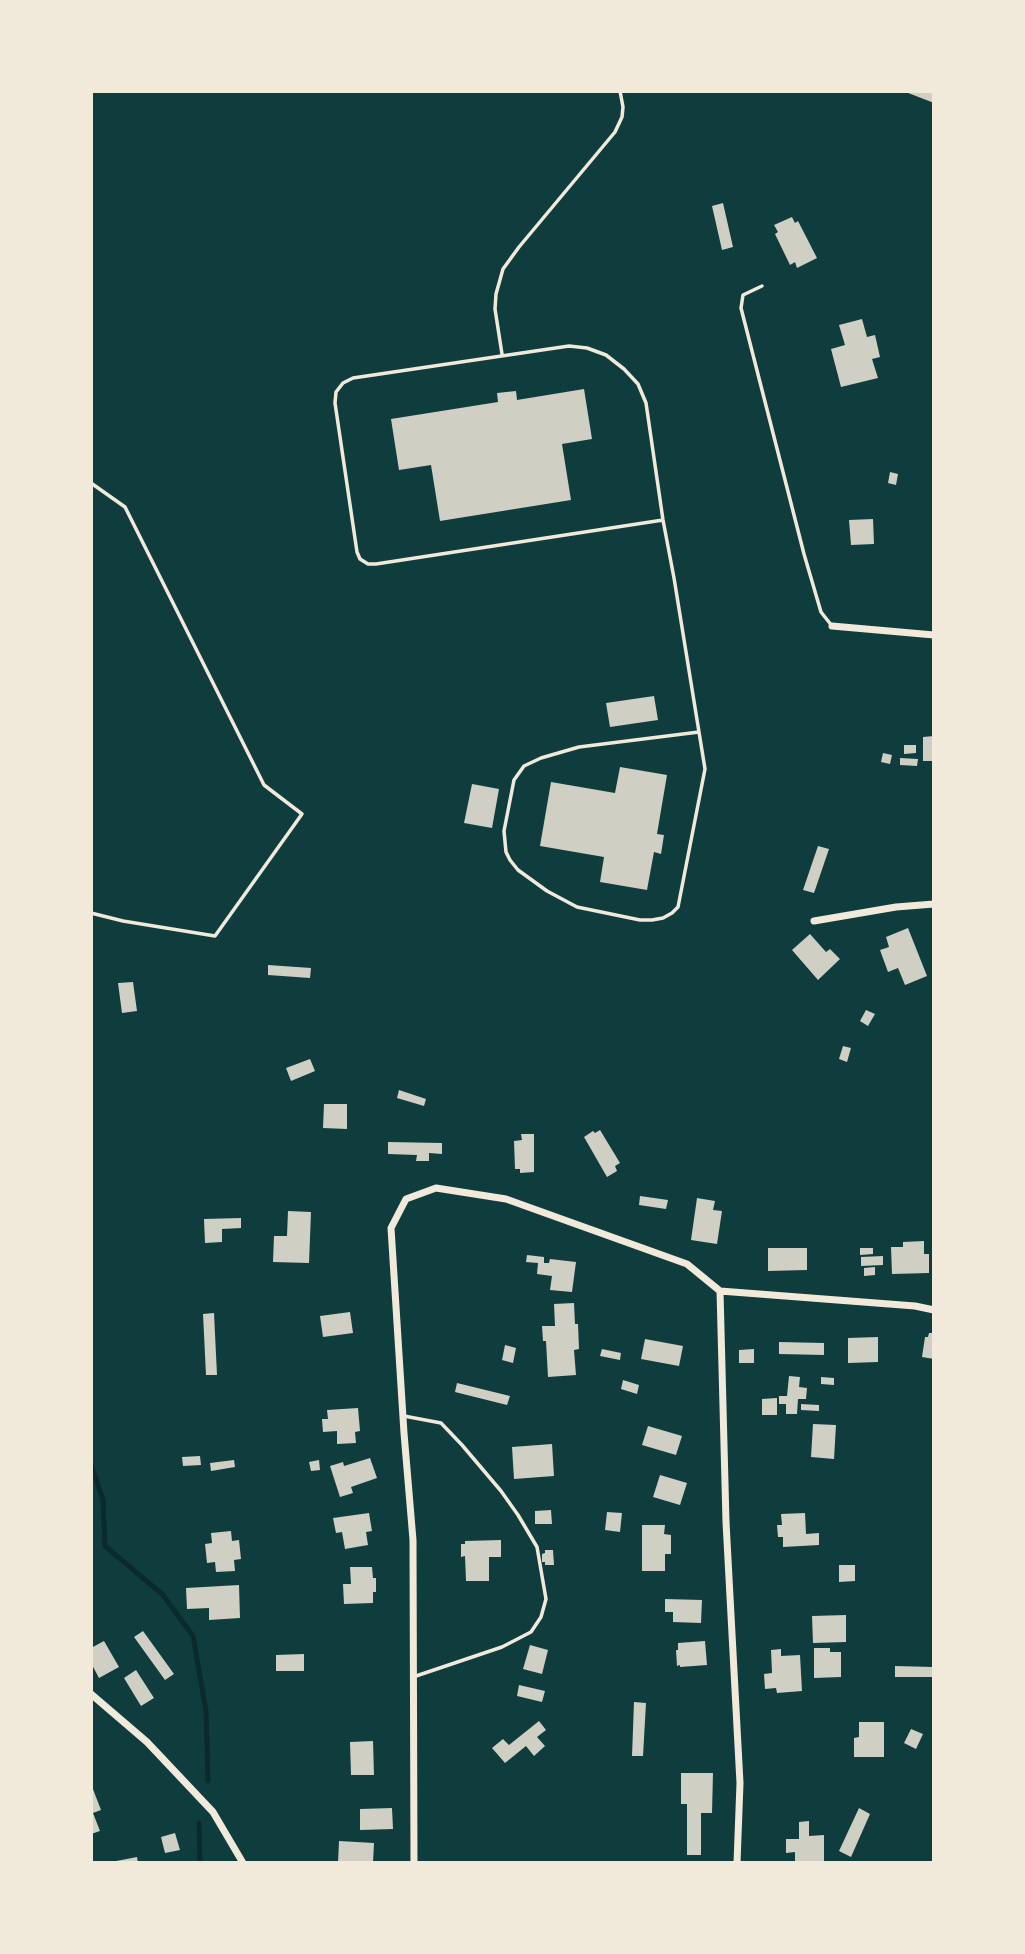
<!DOCTYPE html>
<style>
body{margin:0}
#map{position:relative;width:1025px;height:1954px;overflow:hidden;background:#0f3d3e;font-family:"Golos Text",sans-serif}
canvas{display:block}
.frame{position:absolute;inset:0;border:93px solid #f1e9da;pointer-events:none}
</style>
<div id="map">
<canvas width="1025" height="1954"></canvas>
<div class="frame"></div>
</div>
<script>
const context = document.querySelector('canvas').getContext('2d');
context.lineJoin = 'round';
const toPath = rows => new Path2D(rows.map(r => 'M' + r).join(''));
function trace(path, color, width, dash) { context.strokeStyle = color; context.lineWidth = width; context.lineCap = dash ? 'butt' : 'round'; context.setLineDash(dash || []); context.stroke(path); }
function paint(path, color) { context.fillStyle = color; context.fill(path, 'evenodd'); }
trace(toPath([
 [91,1464,103,1500,105,1546,163,1595,193,1636,206,1711,208,1781],
 [199,1823,200,1863]
]), '#0a2a2b', 5);
paint(toPath([
 [903,91,934,91,934,103],
 [723,203,733,247,722,250,712,206],
 [792,217,795,223,798,221,817,258,797,268,795,262,790,265,775,234,778,232,774,225],
 [862,319,867,337,875,335,880,357,872,359,878,378,841,387,831,349,845,345,839,325],
 [584,389,592,439,562,444,571,500,440,521,431,465,399,470,391,419,498,402,497,393,516,391,517,400],
 [890,472,898,474,896,485,888,483],
 [873,519,874,544,851,545,849,520],
 [654,696,658,720,610,727,606,703],
 [934,736,934,761,923,761,923,737],
 [904,745,916,745,916,753,904,754],
 [883,753,892,755,890,764,881,762],
 [900,758,918,759,917,766,900,765],
 [620,767,667,775,657,834,664,835,661,854,654,852,647,890,600,882,604,857,540,846,551,782,615,793],
 [472,784,499,789,492,828,464,823],
 [818,846,829,849,814,893,803,890],
 [908,928,927,976,905,985,898,968,888,972,880,950,889,947,886,937],
 [810,934,826,952,830,949,840,959,818,980,792,950],
 [268,965,311,968,310,978,268,975],
 [133,982,137,1011,122,1013,118,983],
 [866,1010,875,1014,868,1026,860,1021],
 [843,1046,851,1048,847,1062,839,1059],
 [310,1059,315,1071,291,1081,286,1068],
 [399,1090,426,1099,424,1106,397,1098],
 [324,1104,347,1104,347,1129,323,1128],
 [600,1130,620,1163,615,1166,617,1171,607,1177,584,1137,593,1131,595,1133],
 [521,1134,534,1134,534,1172,520,1173,520,1169,515,1169,514,1141,522,1140],
 [388,1142,442,1143,442,1154,429,1153,429,1161,416,1161,417,1155,388,1154],
 [640,1196,668,1200,666,1209,639,1205],
 [697,1198,715,1201,713,1210,722,1211,717,1244,691,1240],
 [288,1211,311,1212,309,1263,273,1262,274,1236,287,1236],
 [241,1218,241,1228,222,1229,222,1242,205,1243,204,1219],
 [924,1241,924,1254,929,1254,929,1273,892,1274,891,1247,903,1247,903,1242],
 [768,1248,807,1248,807,1270,768,1271],
 [860,1248,873,1248,873,1254,860,1255],
 [527,1255,544,1257,544,1263,549,1263,550,1259,576,1262,572,1292,550,1290,552,1276,537,1274,538,1263,526,1262],
 [883,1256,883,1265,861,1266,861,1257],
 [875,1267,875,1275,864,1276,864,1268],
 [574,1303,575,1324,578,1324,579,1349,574,1350,576,1375,548,1377,546,1341,543,1341,542,1326,555,1326,554,1304],
 [350,1312,353,1333,323,1337,320,1316],
 [214,1313,217,1375,206,1375,203,1314],
 [929,1333,934,1333,934,1359,922,1357,925,1337,928,1337],
 [878,1337,878,1362,848,1363,848,1338],
 [645,1339,683,1346,679,1366,641,1359],
 [779,1342,824,1343,824,1355,779,1354],
 [505,1345,516,1348,513,1363,502,1360],
 [602,1349,621,1353,620,1360,600,1356],
 [754,1349,754,1363,739,1363,739,1350],
 [789,1376,800,1377,799,1387,807,1388,806,1399,798,1399,797,1414,786,1414,786,1404,779,1404,779,1396,787,1396],
 [821,1377,834,1378,834,1385,821,1384],
 [623,1380,639,1385,637,1394,621,1389],
 [457,1383,510,1396,507,1405,455,1392],
 [777,1398,777,1415,762,1415,762,1399],
 [801,1404,819,1405,819,1411,801,1410],
 [358,1408,360,1431,355,1432,356,1443,337,1444,337,1431,323,1432,322,1419,328,1419,327,1410],
 [813,1424,836,1425,834,1459,811,1457],
 [648,1426,682,1436,676,1455,642,1445],
 [552,1444,554,1476,514,1479,512,1447],
 [200,1456,201,1465,183,1466,182,1457],
 [370,1458,377,1478,351,1487,353,1493,340,1497,330,1466,343,1462,344,1466],
 [234,1460,235,1467,211,1471,210,1463],
 [319,1460,320,1470,311,1471,309,1462],
 [660,1475,687,1483,680,1505,653,1497],
 [551,1510,552,1524,535,1524,535,1511],
 [607,1512,622,1513,620,1532,605,1530],
 [369,1513,372,1531,366,1532,368,1545,345,1549,342,1532,336,1533,333,1518],
 [805,1513,806,1534,819,1533,819,1545,783,1547,783,1537,778,1537,777,1525,782,1525,781,1514],
 [642,1525,665,1525,664,1534,671,1535,671,1554,665,1554,665,1571,642,1571],
 [231,1531,232,1541,239,1540,241,1559,234,1560,235,1571,216,1572,215,1562,207,1563,205,1544,212,1543,211,1533],
 [501,1540,501,1557,489,1557,489,1581,466,1581,465,1556,461,1557,461,1544,465,1544,465,1541],
 [545,1550,553,1550,554,1565,545,1565,545,1562,542,1562,542,1554,545,1553],
 [839,1565,855,1565,855,1581,839,1582],
 [350,1567,372,1567,373,1578,376,1578,376,1592,373,1592,373,1603,344,1604,343,1584,351,1584],
 [239,1585,240,1618,209,1620,209,1608,187,1609,186,1588],
 [665,1599,702,1600,701,1623,673,1622,673,1612,665,1612],
 [846,1615,846,1642,813,1643,812,1616],
 [143,1631,174,1674,165,1680,134,1637],
 [104,1641,119,1667,99,1678,91,1663,91,1648],
 [705,1641,707,1665,680,1667,680,1665,677,1666,676,1650,678,1650,678,1643],
 [530,1645,548,1650,542,1674,523,1669],
 [814,1648,830,1648,830,1652,841,1652,841,1677,814,1678],
 [781,1649,781,1656,800,1655,802,1691,777,1693,776,1688,765,1689,764,1674,772,1673,771,1650],
 [304,1654,304,1671,276,1671,276,1655],
 [895,1666,933,1667,932,1677,895,1677],
 [136,1670,154,1698,141,1706,124,1678],
 [519,1685,545,1691,542,1702,517,1696],
 [634,1702,646,1703,643,1756,632,1756],
 [539,1721,546,1730,537,1737,545,1746,534,1756,526,1746,505,1763,492,1748,503,1739,509,1745],
 [859,1722,884,1722,884,1757,854,1757,854,1738,859,1737],
 [911,1729,923,1734,916,1749,904,1743],
 [373,1741,374,1775,351,1775,350,1742],
 [681,1773,713,1773,712,1813,701,1813,701,1855,687,1855,687,1804,681,1804],
 [91,1784,101,1810,93,1813,100,1831,91,1834],
 [392,1808,393,1829,360,1830,360,1809],
 [859,1808,870,1814,851,1857,839,1851],
 [809,1821,809,1836,824,1835,824,1863,795,1863,795,1852,786,1853,786,1839,799,1839,799,1822],
 [175,1833,180,1850,165,1853,161,1837],
 [339,1841,374,1843,373,1863,338,1863],
 [137,1857,138,1863,112,1863,111,1862]
]), '#cfcfc3');
trace(toPath([
 [91,483,125,507,264,785,302,814,215,936,123,921,91,913]
]), '#f1e9da', 3.5);
trace(toPath([
 [762,286,743,295,741,308,804,554,821,612,832,626],
 [502,354,495,309,496,294,503,269,519,247,615,132,622,117,623,107,620,91],
 [663,520,376,564,368,564,360,559,357,552,335,403,336,392,343,383,353,378,569,346,587,348,606,355,624,369,638,384,646,403,663,520,674,578,699,732,705,769,678,907,672,913,663,918,652,920,640,920,577,907,547,891,518,870,510,860,506,852,504,831,514,780,524,766,541,758,579,747,699,732],
 [404,1416,441,1423,462,1445,501,1491,518,1515,537,1547,546,1599,541,1617,531,1632,502,1647,416,1676]
]), '#f1e9da', 3.5);
trace(toPath([
 [832,626,934,635],
 [814,921,896,907,934,904],
 [720,1291,726,1522,740,1783,737,1863],
 [91,1694,147,1742,213,1812,243,1863],
 [414,1863,413,1540,404,1433,391,1228,406,1199,436,1188,506,1199,687,1264,720,1291,915,1306,934,1310]
]), '#f1e9da', 7);
</script>
